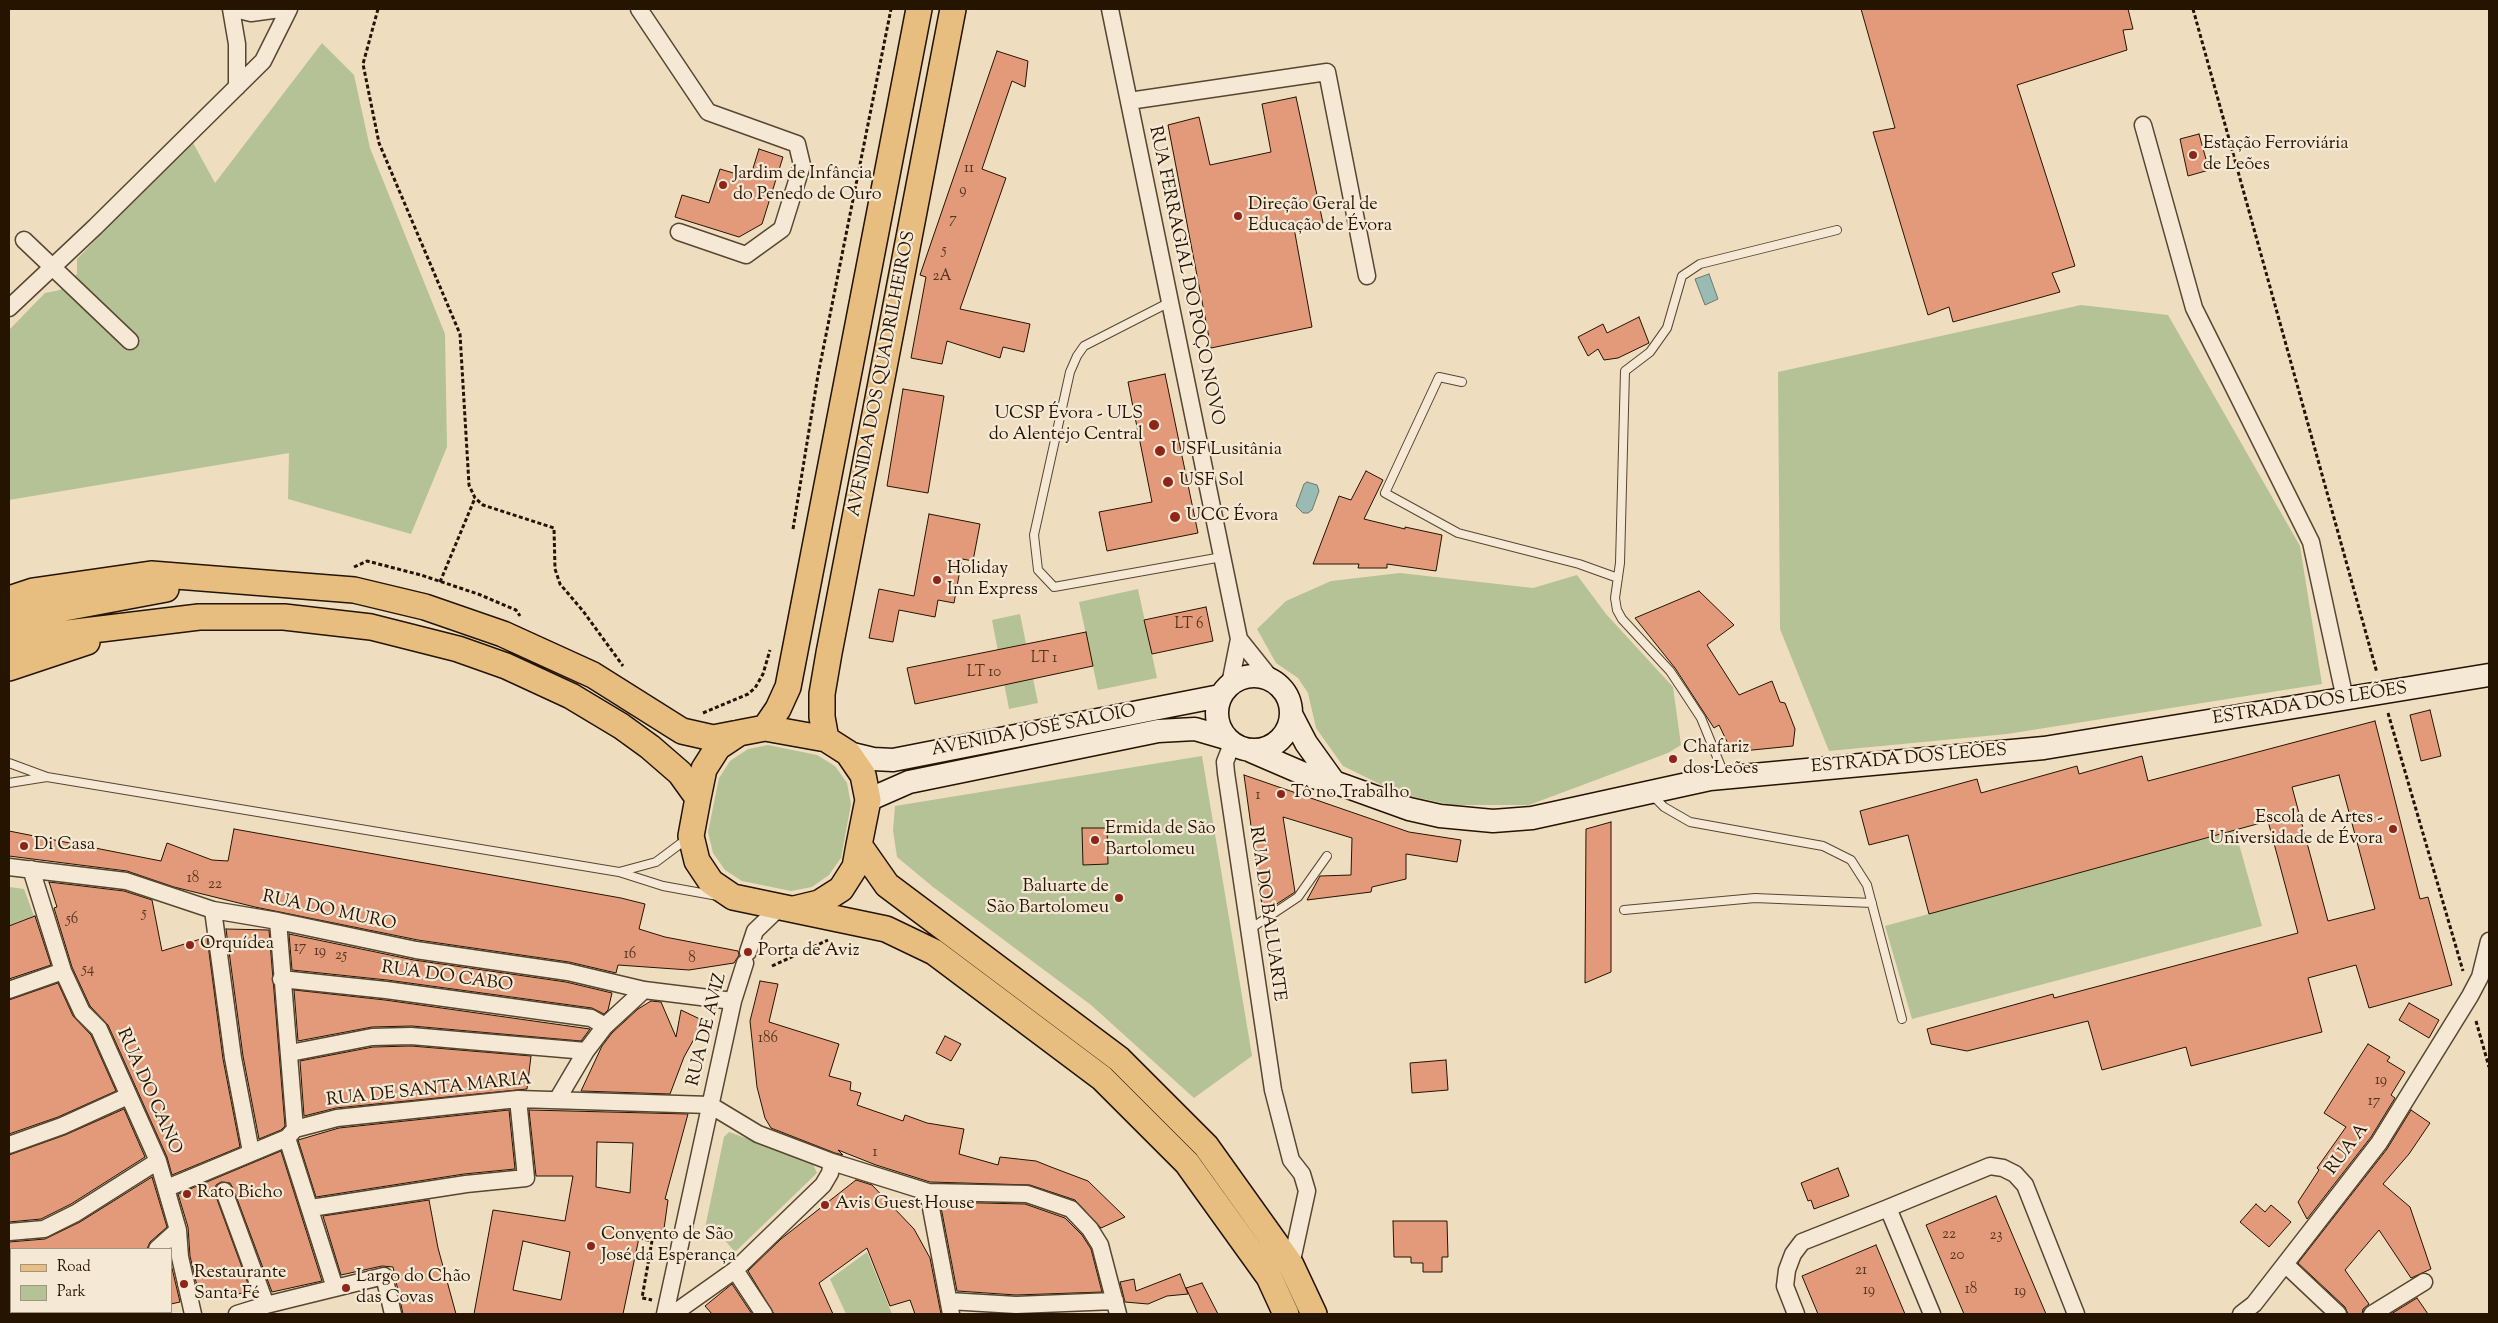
<!DOCTYPE html>
<meta charset="utf-8">
<style>
body{margin:0}
#map{position:relative;width:2498px;height:1323px;overflow:hidden;background:#efddc0;font-family:"Sorts Mill Goudy",serif}
canvas{display:block}
.frame{position:absolute;inset:0;border:10px solid #241400;pointer-events:none}
.legend{position:absolute;left:10px;top:1248px;width:162px;height:65px;box-sizing:border-box;background:#f5e9d6;border:1px solid #a19480;margin:0;padding:6px 9px;list-style:none;font-size:15px;color:#241400}
.legend li{display:flex;align-items:center;gap:10px;height:25px}
.legend b{width:25px;border:1px solid #a19480}
</style>
<div id="map">
<canvas width="2498" height="1323"></canvas>
<div class="frame"></div>
<ul class="legend">
<li><b style="height:6px;background:#e8be80"></b>Road</li>
<li><b style="height:14px;background:#b5c295"></b>Park</li>
</ul>
</div>
<script>
const context = document.querySelector('canvas').getContext('2d');
context.lineJoin = 'round';
function paint(path, color) { context.fillStyle = color; context.fill(path, 'evenodd'); }
const toPath = rows => new Path2D(rows.map(r => 'M' + r).join(''));
function trace(path, color, width, dash) { context.strokeStyle = color; context.lineWidth = width; context.lineCap = dash ? 'butt' : 'round'; context.setLineDash(dash || []); context.stroke(path); }
function drawText(font, color, halo, rows, align = 'center') {
  context.font = font + ' "Sorts Mill Goudy",serif'; context.lineWidth = 4.5; context.setLineDash([]); context.textBaseline = 'middle'; context.strokeStyle = halo; context.fillStyle = color; for (const [text, x, y, turn = 0] of rows) {
    context.save(); context.translate(x, y); context.rotate((+turn || 0) * Math.PI / 180); context.textAlign = isNaN(turn) ? turn : align; if (halo) context.strokeText(text, 0, 0); context.fillText(text, 0, 0); context.restore();
  }
}
paint(toPath([
 [322,43,354,75,370,148,445,334,447,447,411,534,288,499,289,453,9,500,9,330,45,293,60,290,77,274,77,259,192,141,215,183],
 [2081,305,2168,315,2300,546,2322,684,2007,734,1829,751,1780,629,1778,372],
 [1400,573,1533,588,1577,575,1606,614,1673,687,1681,745,1668,753,1529,805,1452,805,1400,794,1343,766,1316,728,1308,693,1298,678,1276,663,1257,629,1286,601,1331,581],
 [1138,589,1157,678,1098,690,1079,602],
 [1020,614,1038,703,1009,709,992,620],
 [768,745,817,755,835,766,847,783,851,804,841,858,829,875,812,887,791,891,742,881,725,870,713,853,708,832,719,778,730,761,748,749],
 [1202,756,1252,1056,1194,1098,1091,1005,933,887,897,857,893,830,895,806],
 [2235,830,2262,926,1912,1019,1885,926],
 [9,887,24,889,34,916,9,926],
 [729,1132,812,1162,817,1173,735,1252,721,1236,705,1228,724,1137],
 [867,1252,892,1314,846,1314,830,1279]
]), '#b5c295');
const water = toPath([
 [1709,274,1718,299,1705,305,1695,279,1709,274],
 [1307,482,1317,485,1319,491,1312,510,1308,513,1303,513,1296,506,1304,484,1307,482]
]);
paint(water, '#9abbb4');
trace(water, '#6b786c', 1);
const building = toPath([
 [1861,9,2128,9,2133,29,2123,30,2127,50,2017,85,2075,266,2052,273,2060,292,1953,322,1949,307,1928,315,1873,132,1895,128,1861,9],
 [997,51,1028,61,1025,87,1012,81,982,169,1006,178,960,309,1030,324,1024,352,1003,347,1000,358,947,341,942,364,911,358,926,277,920,275,997,51],
 [1296,97,1323,223,1294,228,1312,327,1211,348,1168,125,1199,117,1210,165,1271,152,1262,104,1296,97],
 [2199,134,2209,170,2188,176,2180,139,2199,134],
 [759,149,783,157,762,224,739,237,675,217,682,195,709,203,720,169,750,178,759,149],
 [1639,317,1649,343,1618,358,1604,360,1598,349,1588,356,1578,337,1603,324,1607,333,1639,317],
 [1165,374,1198,533,1107,551,1099,512,1152,502,1128,382,1165,374],
 [903,389,944,396,928,493,887,486,903,389],
 [1366,471,1383,480,1364,519,1405,529,1405,527,1442,535,1436,571,1387,564,1387,568,1358,568,1359,564,1313,564,1339,496,1351,500,1366,471],
 [929,514,980,524,973,561,962,559,954,603,938,600,935,617,899,610,893,642,869,638,879,589,914,596,929,514],
 [1699,591,1734,625,1707,645,1739,695,1772,681,1780,702,1785,703,1795,729,1793,746,1732,752,1719,725,1714,728,1675,668,1635,618,1699,591],
 [1206,607,1213,641,1152,654,1144,620,1206,607],
 [1086,632,1093,666,915,704,907,668,1086,632],
 [2430,710,2441,756,2421,761,2410,715,2430,710],
 [2375,721,2420,899,2428,897,2452,985,2369,1008,2356,965,2308,978,2322,1032,2191,1066,2186,1047,2102,1070,2088,1021,1967,1051,1931,1044,1927,1029,2053,994,2054,998,2298,933,2268,821,1929,914,1908,835,1869,845,1860,811,1977,779,1981,793,2077,766,2079,774,2142,756,2148,781,2375,721],
 [2339,775,2375,909,2328,921,2292,787,2339,775],
 [1244,775,1409,832,1461,840,1457,862,1406,854,1406,879,1372,887,1371,892,1307,900,1320,876,1351,875,1352,838,1283,817,1295,892,1263,913,1244,775],
 [1611,822,1611,972,1585,983,1586,829,1611,822],
 [1082,828,1107,828,1108,864,1083,865,1082,828],
 [234,829,621,898,645,904,639,929,665,937,738,951,739,955,734,963,689,970,618,965,616,973,569,962,418,940,255,907,174,887,127,871,9,856,9,831,161,861,167,843,212,860,228,861,234,829],
 [49,882,124,891,152,900,162,951,207,937,223,1059,240,1147,172,1175,167,1157,108,1025,90,1006,72,967,54,908,57,907,49,882],
 [35,916,51,965,9,979,9,926,35,916],
 [226,929,269,930,285,1126,281,1130,259,1139,243,1056,226,929],
 [289,934,414,960,566,982,612,993,608,1010,604,1014,592,1008,387,980,292,970,289,934],
 [760,981,778,984,769,1022,839,1044,829,1076,851,1082,850,1090,861,1093,857,1105,903,1121,905,1115,927,1123,964,1129,959,1154,998,1165,1000,1157,1036,1161,1051,1167,1088,1181,1125,1217,1101,1228,1075,1200,1030,1185,930,1182,876,1165,838,1150,843,1155,835,1153,771,1128,765,1118,757,1087,750,1021,760,981],
 [58,983,73,1016,91,1035,116,1091,58,1117,9,1134,9,1000,58,983],
 [294,990,385,1000,590,1029,581,1041,412,1026,372,1027,298,1041,294,990],
 [651,1001,661,1002,676,1037,681,1010,704,1021,684,1057,670,1094,581,1091,602,1046,612,1033,638,1009,651,1001],
 [2409,1003,2439,1020,2429,1038,2399,1020,2409,1003],
 [945,1036,961,1044,951,1061,936,1053,945,1036],
 [2368,1044,2390,1057,2387,1061,2405,1072,2391,1095,2395,1098,2371,1137,2307,1219,2298,1202,2319,1170,2317,1168,2346,1127,2324,1113,2368,1044],
 [411,1046,531,1056,527,1089,336,1108,304,1116,300,1061,373,1047,411,1046],
 [1446,1060,1448,1090,1412,1093,1410,1063,1446,1060],
 [124,1109,145,1157,71,1204,41,1219,9,1222,9,1155,65,1135,124,1109],
 [509,1110,515,1169,464,1174,316,1197,298,1140,339,1128,509,1110],
 [529,1110,688,1114,665,1199,668,1200,663,1236,640,1233,623,1314,474,1314,493,1210,565,1221,573,1176,536,1176,529,1110],
 [597,1142,633,1143,630,1193,596,1187,597,1142],
 [523,1241,570,1252,561,1300,513,1290,523,1241],
 [2411,1110,2430,1123,2409,1154,2383,1184,2410,1207,2431,1269,2411,1278,2379,1230,2345,1270,2369,1304,2363,1309,2362,1314,2348,1314,2345,1307,2298,1263,2387,1149,2411,1110],
 [281,1151,322,1281,272,1292,233,1188,230,1183,221,1182,216,1185,215,1194,251,1292,200,1299,190,1256,188,1227,178,1194,281,1151],
 [1838,1168,1849,1196,1814,1209,1811,1200,1808,1201,1801,1183,1838,1168],
 [152,1177,167,1227,150,1242,147,1249,9,1249,9,1242,45,1239,80,1222,152,1177],
 [856,1180,872,1185,914,1229,930,1258,941,1314,915,1314,910,1300,890,1306,867,1248,819,1283,833,1314,774,1314,748,1271,781,1239,856,1180],
 [1996,1196,2046,1314,1964,1314,1926,1225,1996,1196],
 [429,1200,438,1248,456,1314,403,1314,393,1267,382,1266,341,1275,323,1216,429,1200],
 [940,1202,1025,1204,1065,1218,1082,1235,1091,1249,1102,1292,1016,1295,957,1291,940,1202],
 [2256,1204,2265,1212,2271,1205,2291,1222,2269,1247,2240,1222,2256,1204],
 [1393,1221,1447,1221,1448,1257,1442,1257,1442,1272,1423,1272,1423,1263,1411,1263,1411,1257,1394,1257,1393,1221],
 [1876,1245,1905,1314,1818,1314,1802,1276,1876,1245],
 [171,1264,180,1302,171,1304,171,1264],
 [1180,1274,1188,1294,1167,1296,1148,1304,1125,1302,1120,1282,1134,1279,1136,1291,1180,1274],
 [1202,1283,1218,1314,1198,1314,1186,1288,1202,1283],
 [732,1284,752,1314,712,1314,705,1306,732,1284],
 [2417,1298,2428,1314,2391,1314,2417,1298]
]);
paint(building, '#e39a7a');
trace(building, '#241400', 1);
const lane = toPath([
 [1170,302,1084,346,1077,356,1070,372,1034,535,1038,570,1054,587,1222,557],
 [1462,382,1439,377,1385,493,1458,533,1579,564,1618,578],
 [9,763,47,777,619,872,663,886,718,896],
 [1724,774,1701,718,1684,692,1670,671,1622,619,1617,610,1615,598,1620,563,1625,371,1650,352,1667,328,1682,276,1700,264,1837,230],
 [9,783,47,777],
 [1653,796,1664,807,1690,822,1823,846,1851,860,1867,885,1902,1019],
 [619,872,656,862,688,838],
 [1624,910,1755,898,1872,903],
 [1250,929,1298,897,1327,856]
]);
const street = toPath([
 [231,9,237,44,237,87],
 [235,9,251,13,280,9],
 [639,9,708,112,797,144,802,165,782,229,746,255,679,232],
 [1110,9,1239,639,1230,684],
 [1129,101,1327,72,1367,276],
 [2143,125,2194,308,2311,542,2345,699],
 [24,240,130,341],
 [9,308,95,227,263,61,289,9],
 [1239,639,1271,679],
 [1232,744,1225,762,1226,773,1273,1090,1291,1160,1302,1174,1307,1191,1291,1265],
 [9,867,126,881,213,910,278,921,416,950,568,972,644,990,733,1001],
 [31,869,63,971,82,1012,99,1029,158,1161,178,1230,180,1257,193,1314],
 [213,910,233,1058,251,1152],
 [278,921,295,1129],
 [748,952,755,931,781,906],
 [281,979,386,990,591,1018,605,1026],
 [9,990,63,971],
 [290,1053,372,1037,411,1036,586,1051],
 [557,1100,586,1051,605,1026,644,990],
 [710,1105,758,1134,832,1162,928,1192,1027,1194,1071,1209,1090,1229,1100,1245,1118,1314],
 [287,1138,335,1288],
 [9,1145,62,1126,128,1096],
 [167,1188,287,1138,295,1129,337,1118,518,1099,710,1105],
 [224,1191,266,1305],
 [928,1192,951,1314],
 [311,1208,466,1184,526,1178,518,1099],
 [9,1232,44,1229,76,1213,158,1161],
 [157,1249,178,1230],
 [2285,1264,2338,1314],
 [735,1270,764,1314],
 [949,1301,1016,1305,1115,1301],
 [9,1306,11,1306],
 [237,1314,266,1305,384,1276,393,1314],
 [665,1314,733,1001,745,963],
 [673,1314,735,1270,823,1185,830,1173,832,1162],
 [1796,1314,1785,1286,1787,1270,1793,1254,1802,1242,1888,1208],
 [1932,1314,1888,1208,1990,1166,2003,1168,2015,1174,2025,1185,2076,1314],
 [2241,1314,2254,1304,2379,1143,2470,996,2480,977,2489,941],
 [2372,1314,2424,1282]
]);
const secondary = toPath([
 '1217 713a37 37 0 1 1 74 0a37 37 0 1 1-74 0Z',
 [1292,716,1306,743,1334,782],
 [1251,751,1309,776,1334,782,1409,809,1440,816,1493,821,1532,818,1710,779,2044,748,2489,675],
 [848,753,873,759,893,760,1220,696],
 [868,800,909,782,1158,731,1195,729,1226,738]
]);
const primary = toPath([
 [9,599,33,591,151,574,354,590,425,607,503,634,593,675,682,731,713,738,765,728,826,739,848,753,863,775,868,800,859,845,855,867,841,889,819,903,794,909],
 [9,623,38,613,166,589],
 [9,646,43,636,199,617,284,617,371,627,458,649,506,666,571,696,621,726,650,747,680,773,698,798],
 [9,668,87,642],
 [765,728,778,709,788,687,919,9],
 [739,733,718,747,704,769,698,798,691,836,697,861,711,882,733,897,886,929,934,952,1102,1078,1187,1163,1269,1277,1286,1314],
 [826,739,822,717,822,694,829,653,953,9],
 [859,845,887,885,1119,1059,1206,1146,1291,1265,1314,1314]
]);
trace(lane, '#574630', 10);
trace(street, '#574630', 19);
trace(secondary, '#241400', 25);
trace(primary, '#241400', 28);
trace(toPath([
 [378,9,363,64,379,143,460,334,469,485,475,498,483,505,554,528,555,569,560,584,583,611,623,666],
 [2193,9,2377,673],
 [793,529,818,375,891,9],
 [354,567,367,561,421,575,478,594,516,610,520,616],
 [440,582,475,498],
 [703,713,748,694,755,688,763,674,770,650],
 [2388,713,2463,971],
 [772,966,828,940],
 [2476,1021,2489,1067],
 [639,1238,652,1241,642,1298,652,1300]
]), '#241400', 3, [4, 2.5]);
trace(lane, '#f5e9d6', 8);
trace(street, '#f5e9d6', 16);
trace(secondary, '#f5e9d6', 22);
trace(primary, '#e8be80', 25);
for (const [x, y, r, color] of [
 [2193,155,5,"#8f2418"],
 [723,185,5,"#8f2418"],
 [1238,216,5,"#8f2418"],
 [1154,425,6,"#8f2418"],
 [1160,451,6,"#8f2418"],
 [1168,482,6,"#8f2418"],
 [1175,517,6,"#8f2418"],
 [937,580,5,"#8f2418"],
 [1673,759,5,"#8f2418"],
 [1281,794,5,"#8f2418"],
 [2393,829,5,"#8f2418"],
 [1095,840,5,"#8f2418"],
 [24,846,5,"#8f2418"],
 [1119,898,5,"#8f2418"],
 [190,945,5,"#8f2418"],
 [748,952,5,"#8f2418"],
 [187,1194,5,"#8f2418"],
 [825,1205,5,"#8f2418"],
 [591,1246,5,"#8f2418"],
 [184,1284,5,"#8f2418"],
 [346,1288,5,"#8f2418"]
]) { const dot = new Path2D(); dot.arc(x, y, r, 0, 2 * Math.PI); context.fillStyle = color; context.fill(dot); trace(dot, '#f5e9d6', 2); }
drawText('15px', '#54361e', null, [
 ["11",969,169],
 ["9",963,191],
 ["7",953,220],
 ["5",944,251],
 ["2A",942,277],
 ["LT 6",1189,625],
 ["LT 1",1044,659],
 ["LT 10",984,673],
 ["1",1258,796],
 ["18",193,879],
 ["22",215,885],
 ["5",144,914],
 ["56",72,920],
 ["17",300,948],
 ["19",320,952],
 ["16",630,955],
 ["25",341,956],
 ["8",692,959],
 ["54",88,970],
 ["186",768,1039],
 ["19",2381,1081],
 ["17",2374,1102],
 ["1",875,1153],
 ["22",1949,1235],
 ["23",1996,1236],
 ["20",1957,1256],
 ["21",1861,1271],
 ["18",1971,1290],
 ["19",1869,1291],
 ["19",2020,1292]
]);
drawText('18px', '#241400', '#f5e9d6', [
 ["Estação Ferroviária",2203,145],
 ["de Leões",2203,166],
 ["Jardim de Infância",733,175],
 ["do Penedo de Ouro",733,196],
 ["Direção Geral de",1248,206],
 ["Educação de Évora",1248,227],
 ["UCSP Évora - ULS",1143,415,"right"],
 ["do Alentejo Central",1143,436,"right"],
 ["USF Lusitânia",1171,451],
 ["USF Sol",1179,482],
 ["UCC Évora",1186,517],
 ["Holiday",947,570],
 ["Inn Express",947,591],
 ["Chafariz",1683,749],
 ["dos Leões",1683,770],
 ["Tô no Trabalho",1291,794],
 ["Escola de Artes -",2383,819,"right"],
 ["Universidade de Évora",2383,840,"right"],
 ["Ermida de São",1105,830],
 ["Bartolomeu",1105,851],
 ["Di Casa",34,846],
 ["Baluarte de",1109,888,"right"],
 ["São Bartolomeu",1109,909,"right"],
 ["Orquídea",200,945],
 ["Porta de Aviz",758,952],
 ["Rato Bicho",197,1194],
 ["Avis Guest House",835,1205],
 ["Convento de São",601,1236],
 ["José da Esperança",601,1257],
 ["Restaurante",194,1274],
 ["Santa Fé",194,1295],
 ["Largo do Chão",356,1278],
 ["das Covas",356,1299]
], 'left');
drawText('18px', '#241400', '#f5e9d6', [
 ["RUA FERRAGIAL DO POÇO NOVO",1185,276,78],
 ["AVENIDA DOS QUADRILHEIROS",883,374,-79],
 ["ESTRADA DOS LEÕES",2310,705,-9],
 ["AVENIDA JOSÉ SALOIO",1034,732,-11],
 ["ESTRADA DOS LEÕES",1909,760,-5],
 ["RUA DO MURO",329,912,12],
 ["RUA DO BALUARTE",1266,914,82],
 ["RUA DO CABO",447,978,8],
 ["RUA DE AVIZ",708,1030,-76],
 ["RUA DE SANTA MARIA",429,1091,-6],
 ["RUA DO CANO",148,1092,66],
 ["RUA A",2348,1150,-53]
]);
</script>
